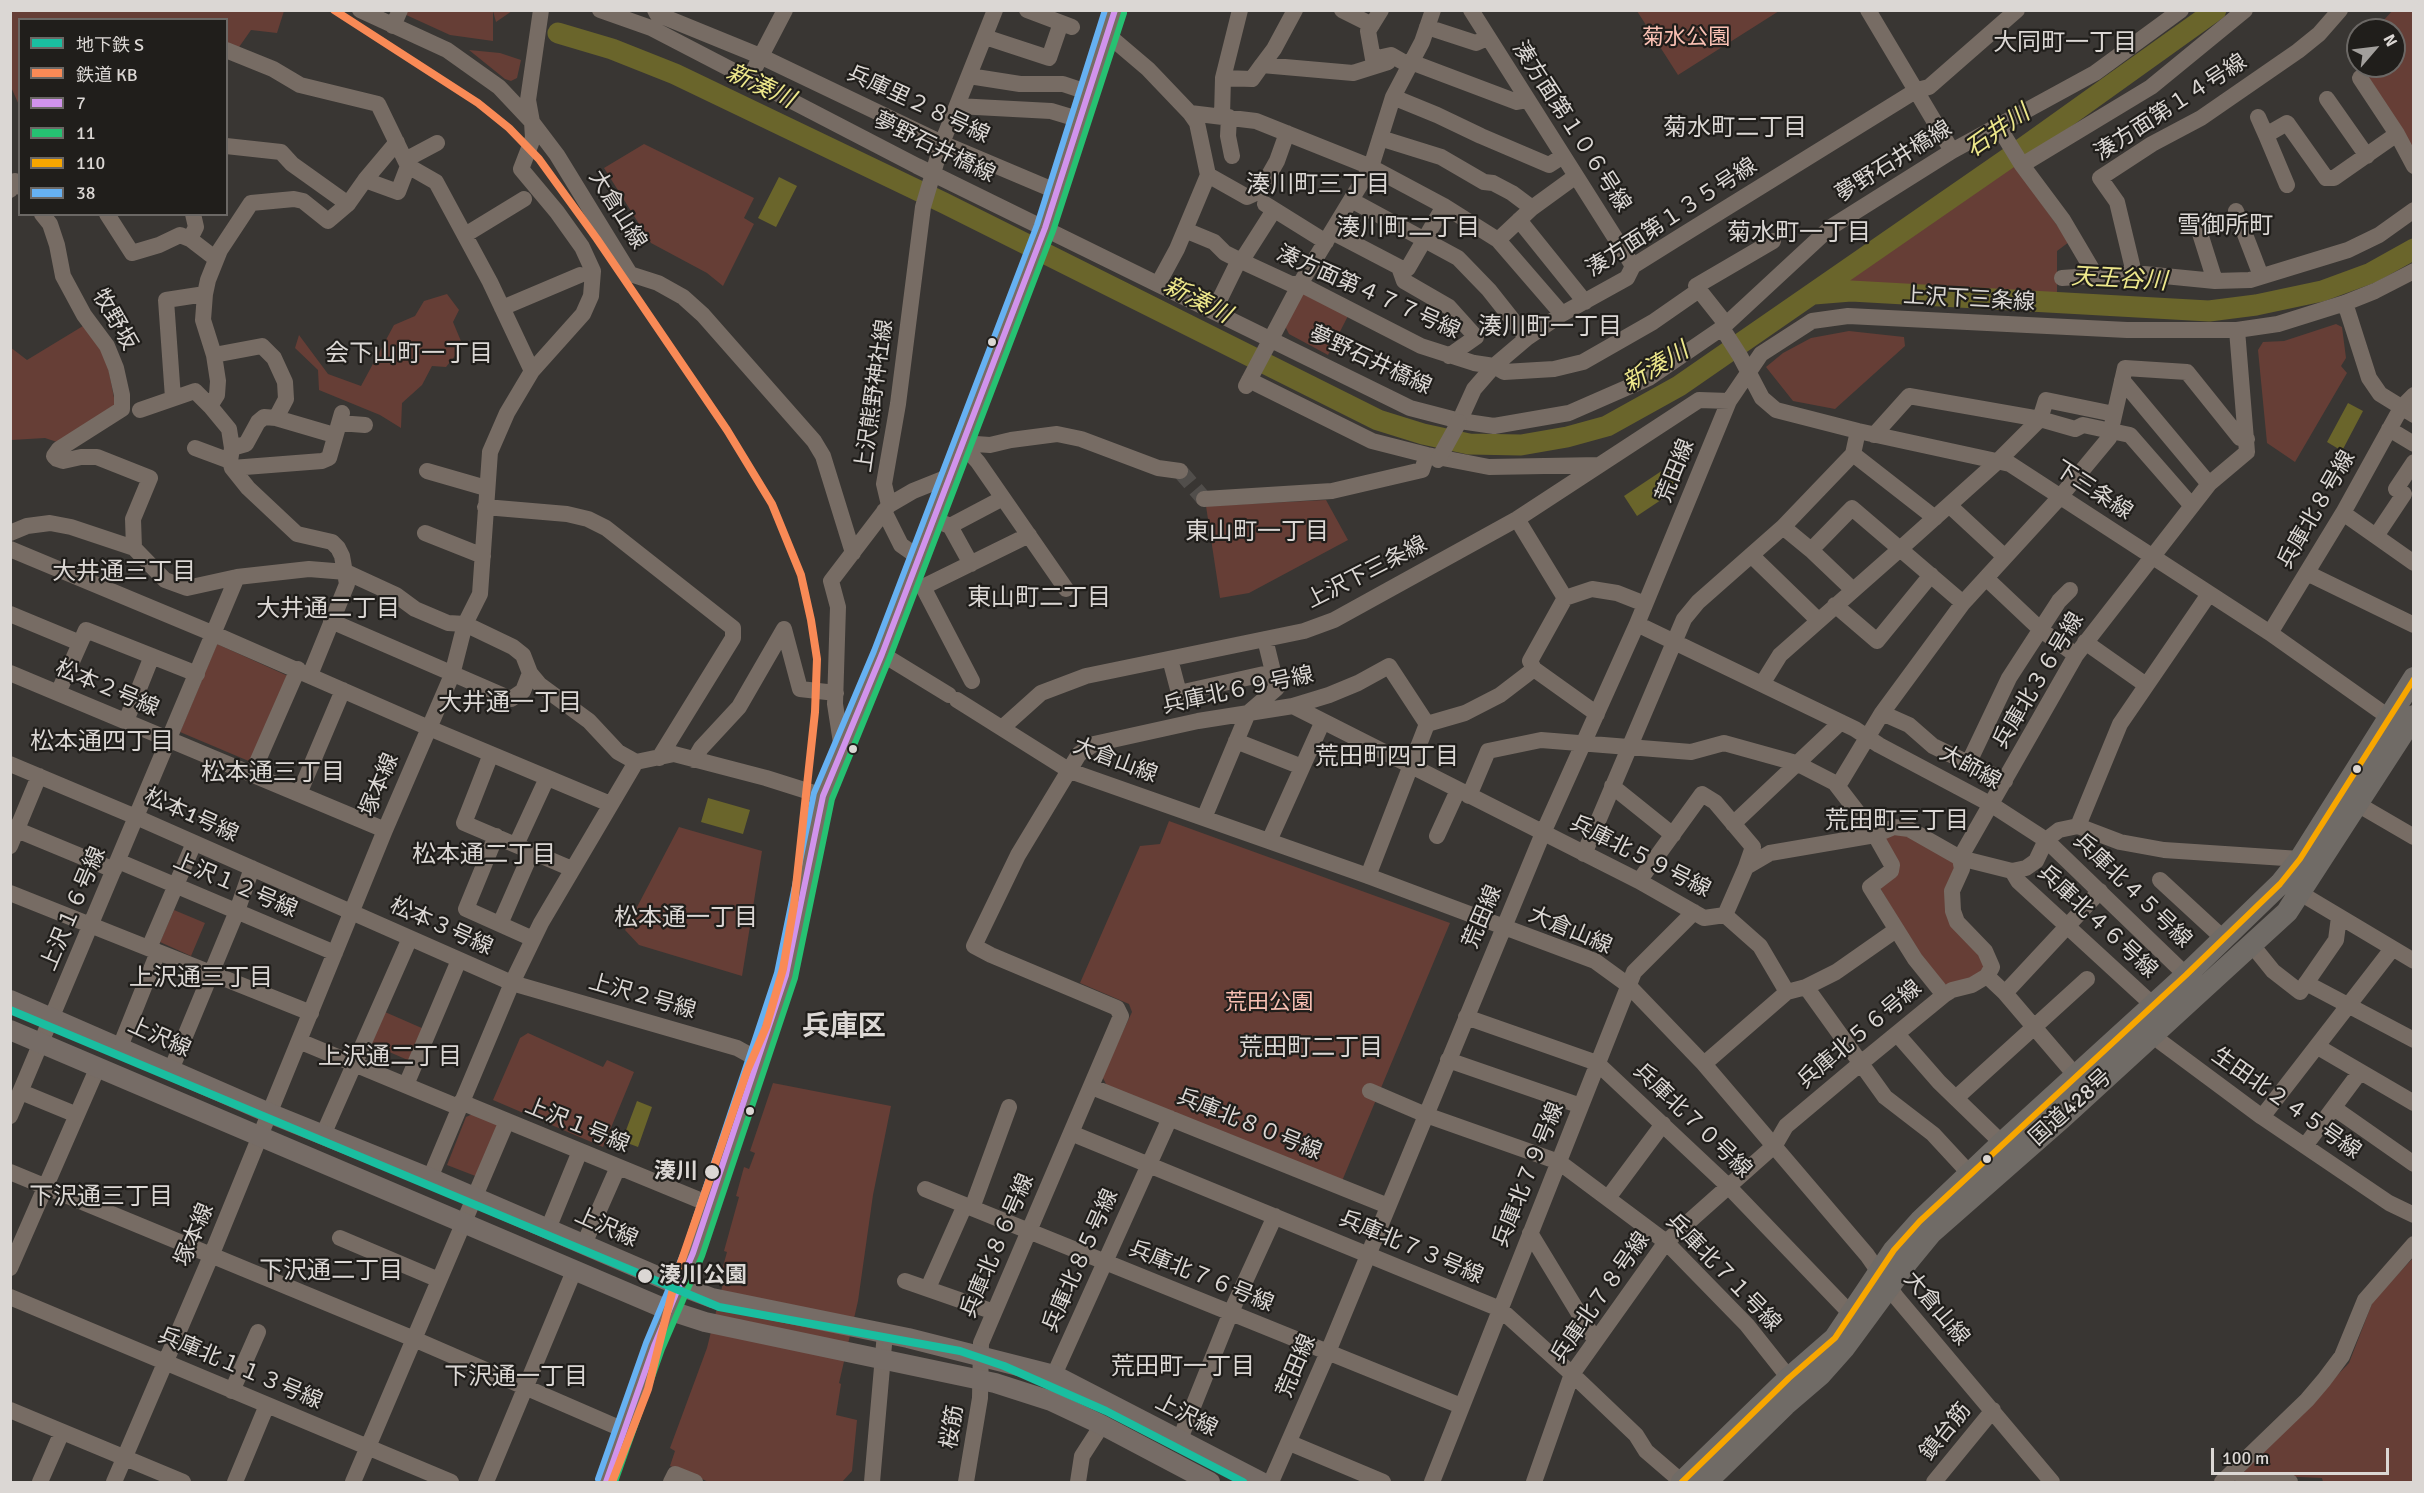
<!DOCTYPE html>
<meta charset="utf-8">
<style>
body{margin:0}
#map{position:relative;width:2424px;height:1493px;overflow:hidden;background:#393633;font-family:Signika,"Noto Sans JP",sans-serif}
canvas{display:block}
.frame{position:absolute;inset:0;border:12px solid #dbd7d4;pointer-events:none}
.legend{position:absolute;left:18px;top:18px;width:210px;height:198px;box-sizing:border-box;background:#201e1b;border:2px solid #6b6865;margin:0;padding:8px 10px;list-style:none;font-size:18px;color:#dbd7d4}
.legend li{display:flex;align-items:center;gap:12px;height:30px}
.legend b{width:30px;border:2px solid #6b6865}
.north{position:absolute;left:2346px;top:18px;width:60px;height:60px;box-sizing:border-box;background:#201e1b;border:2px solid #6b6865;border-radius:50%;rotate:62deg;font-size:16px;font-weight:700;line-height:24px;text-align:center;color:#dbd7d4}
.north::after{content:'';display:block;margin:auto;width:21px;height:27px;background:#a29f9c;clip-path:polygon(50% 0,100% 100%,50% 72%,0 100%)}
.scale{position:absolute;left:2211px;top:1448px;width:178px;height:27px;box-sizing:border-box;border:3px solid #dbd7d4;border-top:0;padding-left:8px;font-size:18px;line-height:21px;white-space:nowrap;color:#dbd7d4;-webkit-text-stroke:4px #201e1b;paint-order:stroke}
</style>
<div id="map">
<canvas width="2424" height="1493"></canvas>
<div class="frame"></div>
<ul class="legend">
<li><b style="height:8px;background:#1abea0"></b>地下鉄 S</li>
<li><b style="height:8px;background:#f98a56"></b>鉄道 KB</li>
<li><b style="height:8px;background:#d193ec"></b>7</li>
<li><b style="height:8px;background:#26c172"></b>11</li>
<li><b style="height:8px;background:#f7a600"></b>110</li>
<li><b style="height:8px;background:#66b1f2"></b>38</li>
</ul>
<div class="north">N</div>
<div class="scale">100 m</div>
</div>
<script>
const context = document.querySelector('canvas').getContext('2d');
context.lineJoin = 'round';
function paint(path, color) { context.fillStyle = color; context.fill(path, 'evenodd'); }
const toPath = rows => new Path2D(rows.map(r => 'M' + r).join(''));
function trace(path, color, width, dash) { context.strokeStyle = color; context.lineWidth = width; context.lineCap = dash ? 'butt' : 'round'; context.setLineDash(dash || []); context.stroke(path); }
function drawText(font, color, halo, rows, align = 'center') {
  context.font = font + ' Signika,"Noto Sans JP",sans-serif'; context.lineWidth = 4.5; context.setLineDash([]); context.textBaseline = 'middle'; context.strokeStyle = halo; context.fillStyle = color; for (const [text, x, y, turn = 0] of rows) {
    context.save(); context.translate(x, y); context.rotate((+turn || 0) * Math.PI / 180); context.textAlign = isNaN(turn) ? turn : align; if (halo) context.strokeText(text, 0, 0); context.fillText(text, 0, 0); context.restore();
  }
}
paint(toPath([
 [405,10,512,11,496,22,493,11,493,41,450,35,404,14],
 [11,11,284,11,277,33,251,30,237,50,227,46,226,20,20,20,19,105,11,87],
 [1637,11,1779,11,1678,75],
 [2392,11,2413,11,2413,153,2399,127,2351,58,2358,50,2358,66,2394,66,2394,30,2375,30],
 [469,50,500,53,521,60,517,78,511,81,505,79],
 [644,144,754,198,744,218,754,224,723,286,707,273,651,243,604,168],
 [2011,161,2069,242,2057,251,2057,296,1835,287],
 [1302,293,1349,314,1328,355,1289,334,1285,326],
 [447,294,459,310,453,322,463,346,446,367,432,366,422,385,402,403,401,428,380,415,319,390,318,370,295,348,299,335,328,374,361,386,394,325,415,316,424,301],
 [2336,324,2342,327,2346,358,2341,366,2347,373,2295,462,2267,443,2258,350,2263,342,2284,341],
 [83,326,105,351,116,408,60,443,45,438,11,440,10,347,27,360],
 [1849,331,1904,337,1905,346,1835,409,1793,401,1766,367,1783,353,1811,338],
 [1326,500,1348,540,1249,593,1220,598,1206,506],
 [217,644,288,676,251,762,180,732],
 [1169,821,1450,923,1342,1181,1107,1086,1102,1076,1132,1012,1129,1004,1080,983,1140,846,1160,844],
 [679,827,762,851,742,976,639,945,625,930],
 [1905,833,1952,859,1956,869,1947,890,1986,966,1971,980,1943,985,1919,955,1879,886,1893,874,1885,836],
 [174,910,205,923,191,956,160,942],
 [385,1012,424,1029,410,1061,371,1044],
 [528,1033,603,1067,607,1060,634,1072,603,1147,493,1100,520,1038],
 [773,1083,891,1106,873,1195,858,1301,839,1383,841,1384,836,1415,857,1420,852,1471,842,1482,709,1482,670,1466,675,1451,670,1448,707,1348,726,1271,722,1270,727,1252,724,1251,739,1197,736,1196,744,1167,749,1169,755,1153,750,1151],
 [477,1112,499,1120,478,1177,447,1165,466,1117],
 [2413,1258,2413,1482,2323,1482,2322,1478,2252,1475,2238,1478,2349,1363,2373,1301]
]), '#663e36');
paint(toPath([
 [779,177,797,186,776,227,758,218],
 [2348,403,2363,411,2342,451,2327,442],
 [1666,468,1679,488,1637,516,1624,496],
 [708,798,750,810,743,834,701,822],
 [637,1101,652,1107,638,1147,622,1141]
]), '#6a652b');
trace(toPath([
 [558,33,612,49,675,74,944,203,1378,420,1423,434,1469,444,1521,445,1567,437,1607,426,1679,386,2023,148,2216,10],
 [1814,294,1851,291,2209,311,2256,305,2322,291,2371,273,2414,249]
]), '#6a652b', 21);
trace(toPath([
 [1180,471,1204,499]
]), '#514e4b', 16, [16, 8]);
trace(toPath([
 [360,10,447,50,499,87,532,122,557,155,630,274,658,283,683,297,703,315,814,441,823,456,853,553],
 [600,10,651,28,917,166,1410,408,1460,421,1494,426,1569,413,1649,378,1722,328,1831,227,1952,151,2095,73,2181,10],
 [655,10,657,14,760,56,942,143,1058,192],
 [1027,10,1072,27],
 [1342,10,1372,25],
 [1381,10,1368,31,1373,59,1391,55,1405,63,1411,62,1517,102,1528,100],
 [1471,10,1633,266],
 [1868,10,1952,151],
 [393,26,400,10],
 [1427,27,1476,43,1487,38],
 [1108,35,1148,69,1190,113,1256,121,1371,167,1444,206,1498,240,1562,314],
 [985,37,1049,58,1061,23],
 [226,50,273,69,300,85,378,104,408,166,436,182,490,282,532,371],
 [1262,65,1274,49,1295,10],
 [969,76,1020,84,1063,84,1090,93],
 [1223,78,1252,79,1262,65,1353,73,1388,62],
 [2360,78,2397,134,2414,166],
 [749,79,785,10],
 [1393,97,1437,115,1481,136,1549,165,1563,156],
 [2327,99,2367,156],
 [957,106,1051,111,1081,120],
 [1222,116,1223,78,1240,10],
 [1229,117,1228,136,1232,156],
 [2258,117,2266,135],
 [1998,126,2022,165,2063,220,2096,276],
 [1380,138,1441,157,1484,182,1493,183,1512,193,1532,208],
 [226,146,281,152,292,164,348,204],
 [405,160,437,143],
 [2022,165,2151,87,2245,10],
 [1208,175,1247,197,1260,191,1277,161,1287,133],
 [365,180,398,192,408,166],
 [2287,185,2266,135,2287,123,2326,178,2334,178,2397,134],
 [10,190,15,181,20,187],
 [1351,200,1458,258,1489,290,1527,338],
 [1265,204,1326,242],
 [2236,211,2261,276],
 [42,214,50,224,57,245,63,276,84,315,107,346,116,368,122,395,122,409,59,449,54,456,57,459,63,461,81,457,97,457,150,478,133,519,134,548],
 [107,214,132,253,159,245,180,235,190,239],
 [193,214,196,227,190,239,216,259],
 [1519,220,1585,302],
 [2198,227,2215,281],
 [1185,230,1214,242,1225,253,1239,260,1291,284,1300,284,1421,346,1474,363,1494,366,1504,372,1554,369,1583,362,1653,322,1699,290],
 [1332,232,1399,267,1404,281,1449,307,1476,337,1449,356],
 [465,235,524,199],
 [1498,240,1532,208,1576,176],
 [1402,273,1408,268,1444,206],
 [2134,273,2117,202,2100,178,2152,144,2201,118,2298,51,2319,34,2340,10],
 [2062,278,2134,273,2215,281,2250,280,2348,250,2379,235,2414,210],
 [1158,284,1177,249,1208,175,1197,123,1190,113],
 [1699,290,1696,286,1773,241],
 [1699,290,1726,324],
 [2345,303,2369,378,2380,394,2414,415],
 [502,308,580,275],
 [1214,311,1239,260,1244,257,1274,210],
 [1722,328,1740,356,1762,398,1776,410,1858,431,2010,464,2270,633,2397,723],
 [214,355,262,346,274,358,285,382,286,399,276,418],
 [1249,380,1372,441,1427,455,1489,467,1600,465],
 [2122,380,2209,484],
 [1246,386,1300,284,1371,167,1393,97,1422,42,1433,10],
 [173,398,166,300,205,294],
 [140,410,195,391,210,406],
 [1459,422,1474,389,1494,366,1527,338,1562,314,1627,278,1633,266,1681,236,1917,90,1929,87,2017,10],
 [339,423,365,425],
 [2389,429,2414,444],
 [1874,435,1909,396,2040,419,2046,400,2114,414],
 [961,443,990,445,1011,440,1057,434,1081,439,1158,468,1180,471],
 [961,443,978,462,1066,589],
 [195,448,230,461],
 [232,448,246,444,258,422,264,417,276,418,334,435],
 [1853,454,1935,518],
 [232,468,322,461,329,458,342,413],
 [427,471,486,488],
 [1204,499,1332,491,1422,470,1427,455],
 [889,505,884,484,898,404,923,207,942,143,995,10],
 [1950,506,2005,557],
 [485,507,567,514,588,519,606,528,733,628,733,638,659,758],
 [884,511,901,545,918,557],
 [2343,513,2414,563],
 [933,519,950,526,971,564],
 [1517,519,1565,598,1592,589,1617,593,1645,604],
 [950,526,1003,498],
 [1783,527,1811,550,1852,508,1900,549,1997,462,2040,419,2075,429,2083,425,2130,435,2192,506],
 [10,533,27,526,50,523,71,527,134,548,165,580,187,588,237,577,309,569,346,572,396,595,415,609,448,623,465,624,513,647,523,655,530,673,540,685,589,721,618,752,636,762,674,754,766,778,823,796],
 [425,533,483,556],
 [2376,536,2404,494,2396,489,2414,462],
 [10,549,214,634,429,728,610,804],
 [1811,550,1853,590],
 [1751,555,1818,620],
 [2307,573,2414,625],
 [1987,579,2041,630,2076,655],
 [909,582,923,587,972,681],
 [923,587,1029,535],
 [1835,605,1877,641,1931,575],
 [10,614,80,643],
 [331,621,511,699,523,691,530,673],
 [1637,624,1855,729,1879,745,1992,805,2046,840,2186,975],
 [2270,633,2343,513,2401,408,2414,395],
 [2085,642,2146,685],
 [882,654,949,695],
 [1170,659,1179,693,1273,672],
 [1534,669,1530,661,1565,598],
 [10,673,385,830],
 [310,675,347,584,342,556,338,548,332,542,297,534,248,488,232,468,230,461,232,448,229,429,210,406,217,395,218,381,214,355,203,320,205,294,208,280,220,250,251,203,294,199,303,201,328,221,348,204,365,180,397,142],
 [1762,684,1780,655,1900,549,1963,603],
 [58,693,86,630,197,674],
 [957,700,1070,771,1368,876,1595,961,1628,985,1704,1064,1867,1255,1897,1298,2052,1482],
 [1293,706,1639,881,1704,918,1725,915],
 [1882,713,1909,725,1933,746,2005,781],
 [126,721,152,656],
 [1002,728,1041,693,1086,676,1304,631,1334,620,1517,519,1699,400,1729,401],
 [1236,741,1302,767],
 [842,749,835,704,838,607,831,581,889,505,913,491,948,477],
 [491,754,464,823,572,869],
 [694,760,701,748,739,707,784,629,800,689,836,693],
 [1969,762,2009,678,2059,601,2070,590],
 [10,764,136,817,512,983,737,1048,757,1059],
 [252,774,298,669],
 [1835,783,1841,781,1882,713,1963,603,2060,497,2109,438,2125,368,2187,372,2240,438,2247,439],
 [1612,786,1673,835],
 [299,794,343,690],
 [1469,796,1488,751,1541,740,1691,752,1724,743,1796,763,1835,783,1875,835,1892,865,1891,871,1870,887,1915,959,1944,995],
 [2347,798,2414,837],
 [1204,818,1248,713,1277,688,1265,639],
 [1733,824,1841,722],
 [2078,826,2120,724,2209,594],
 [10,827,114,870],
 [496,836,466,909,533,939],
 [1437,836,1458,790],
 [2046,840,2059,830,2078,826,2120,842,2164,850,2300,859],
 [1269,841,1323,721],
 [516,845,547,778],
 [10,846,39,776],
 [1584,854,1684,619,1698,602,1783,527,1853,454,1858,431],
 [118,861,335,953],
 [2012,871,2018,881,2153,1005],
 [1368,876,1427,724,1465,713,1500,695,1534,669,1597,714],
 [2160,880,2224,939],
 [1639,881,1702,794,1715,802,1753,847,1746,867],
 [10,893,311,1013],
 [2300,893,2414,961],
 [1725,915,1746,867,1770,853,1875,835,1894,827,1909,829,1960,858,2012,871,2026,868,2036,861,2046,840],
 [1725,915,1760,946,1787,992],
 [500,924,532,851],
 [2252,945,2273,971,2300,992,2336,940,2339,917],
 [149,948,194,843],
 [2306,983,2414,1040],
 [1806,987,1885,1097,1933,1134,1970,1174],
 [2005,993,2100,891],
 [1466,1017,1597,1063,1728,1186,1851,1314],
 [2146,1026,2161,1042,2262,1117,2389,1203,2414,1215],
 [1897,1034,1939,1082,2002,1143],
 [299,1041,458,1107],
 [120,1047,158,952],
 [2318,1047,2414,1103],
 [1448,1060,1581,1106],
 [1704,1064,1787,992,1806,987,1836,972,1896,930],
 [171,1070,237,911,252,868],
 [2076,1076,2005,993,1987,976,1992,967,1985,951,1957,922,1953,911,1952,891,1962,869,1960,858,2076,655,2209,484,2247,452,2237,330],
 [406,1085,459,960],
 [1092,1087,1388,1206],
 [1370,1091,1426,1115,1559,1162,1666,1242,1747,1325,1789,1378],
 [21,1092,77,1115],
 [1956,1098,2087,979],
 [461,1102,709,1204],
 [2334,1108,2414,1164],
 [10,1116,237,577],
 [2262,1117,2392,949],
 [1071,1133,1500,1309,1572,1374,1636,1435,1646,1451,1682,1482],
 [323,1135,410,938],
 [2305,1146,2360,1072],
 [10,1172,414,1339,624,1430],
 [430,1178,512,983,541,923,636,762],
 [925,1189,1461,1406],
 [1608,1198,1663,1124],
 [972,1208,1009,1107],
 [548,1229,580,1151],
 [1530,1233,1595,1340],
 [340,1238,439,1280],
 [584,1244,618,1167],
 [10,1268,97,1069],
 [905,1281,994,1312],
 [928,1288,965,1205],
 [10,1297,451,1482],
 [1054,1375,1170,1118],
 [232,1391,258,1332],
 [10,1410,183,1482],
 [1180,1439,1231,1312,1275,1216],
 [1290,1443,1383,1482],
 [40,1482,62,1432],
 [114,1482,211,1256,385,830,452,675,465,624,480,594,490,452,507,413,532,371,583,314,591,296,593,271,582,247,557,212,521,169,533,138,532,122,528,100,541,10],
 [235,1482,267,1405],
 [353,1482,507,1121],
 [486,1482,574,1271],
 [606,1482,654,1346,693,1253,786,975,823,796,882,654,1045,228,1115,10],
 [671,1482,675,1474,695,1482],
 [872,1482,885,1333],
 [966,1482,980,1398,981,1343,1121,1016,1117,1008,991,955,974,946,1018,855,1079,754,1094,744,1198,721,1293,706,1329,695,1358,683,1389,666,1427,724],
 [1078,1482,1082,1456,1102,1425],
 [1271,1482,1328,1352,1543,833,1637,624,1729,401,1761,354,1812,321,1848,316,2127,330,2237,330,2278,324,2345,303,2375,291,2414,271],
 [1432,1482,1634,972,1694,912],
 [1534,1482,1572,1374,1666,1242,1775,1145,1786,1126,1861,1063,1944,995,1952,990,1972,985,1987,976],
 [1934,1482,1993,1410],
 [2222,1482,2307,1400,2324,1380,2342,1356,2365,1300,2414,1244],
 [2243,1482,2247,1480,2290,1482]
]), '#776c64', 16);
trace(toPath([
 [10,1000,269,1113,430,1178,680,1286,712,1298,908,1338,1054,1375,1261,1482],
 [10,1030,668,1310,705,1322,995,1383,1051,1401,1102,1425,1210,1482]
]), '#766c66', 20);
trace(toPath([
 [1682,1482,1789,1378,1835,1338,1894,1250,1920,1221,2002,1143,2186,975,2280,884,2300,859,2414,678],
 [1706,1482,1785,1405,1820,1375,1844,1348,1908,1261,1931,1233,2063,1117,2287,912,2414,716]
]), '#706b66', 22);
trace(toPath([
 [1438,460,1459,422]
]), '#776c64', 16);
trace(toPath([
 [606,1482,654,1346,693,1253,786,975,823,796,882,654,1045,228,1115,10]
]), '#d193ec', 6);
trace(toPath([
 [615,1482,662,1349,702,1256,795,978,832,799,890,657,1053,231,1124,13]
]), '#26c172', 6);
trace(toPath([
 [1682,1482,1789,1378,1835,1338,1894,1250,1920,1221,2186,975,2280,884,2300,859,2414,679]
]), '#f7a600', 6);
trace(toPath([
 [598,1479,646,1343,685,1250,777,973,814,793,874,651,1037,225,1105,10]
]), '#66b1f2', 6);
trace(toPath([
 [334,10,478,103,509,128,539,159,597,239,727,430,772,504,801,575,811,620,817,659,815,712,794,905,783,969,766,1027,747,1071,676,1277,648,1389,612,1482]
]), '#f98a56', 8);
trace(toPath([
 [10,1010,719,1307,960,1351,1004,1366,1106,1411,1243,1482]
]), '#1abea0', 8);
for (const [x, y, r, color] of [
 [992,342,5,"#dbd7d4"],
 [853,749,5,"#dbd7d4"],
 [2357,769,5,"#dbd7d4"],
 [750,1111,5,"#dbd7d4"],
 [1987,1159,5,"#dbd7d4"],
 [712,1172,8,"#dbd7d4"],
 [645,1276,8,"#dbd7d4"]
]) { const dot = new Path2D(); dot.arc(x, y, r, 0, 2 * Math.PI); context.fillStyle = color; context.fill(dot); trace(dot, '#201e1b', 2); }
drawText('22px', '#f9c0b3', '#201e1b', [
 ["菊水公園",1686,38],
 ["荒田公園",1269,1003]
]);
drawText('22px', '#dbd7d4', '#201e1b', [
 ["兵庫里２８号線",918,105,25],
 ["湊方面第１４号線",2171,108,-33],
 ["湊方面第１０６号線",1571,127,57],
 ["夢野石井橋線",934,148,26],
 ["夢野石井橋線",1894,162,-32],
 ["大倉山線",617,210,58],
 ["湊方面第１３５号線",1672,218,-33],
 ["湊方面第４７７号線",1368,293,24],
 ["上沢下三条線",1969,300,3],
 ["牧野坂",114,320,60],
 ["夢野石井橋線",1370,361,25],
 ["上沢熊野神社線",875,396,-82],
 ["荒田線",1676,471,-68],
 ["下三条線",2093,491,33],
 ["兵庫北８号線",2317,510,-60],
 ["上沢下三条線",1367,573,-27],
 ["兵庫北３６号線",2039,681,-59],
 ["松本２号線",107,689,23],
 ["兵庫北６９号線",1238,691,-12],
 ["大倉山線",1115,761,21],
 ["大師線",1970,768,29],
 ["塚本線",380,785,-67],
 ["松本1号線",191,816,24],
 ["兵庫北５９号線",1640,857,27],
 ["上沢１２号線",235,886,23],
 ["兵庫北４５号線",2132,891,44],
 ["上沢１６号線",74,909,-67],
 ["荒田線",1483,917,-67],
 ["兵庫北４６号線",2097,922,43],
 ["松本３号線",441,927,24],
 ["大倉山線",1570,931,23],
 ["上沢２号線",642,997,16],
 ["兵庫北５６号線",1860,1035,-40],
 ["上沢線",159,1038,24],
 ["生田北２４５号線",2286,1104,35],
 ["国道428号",2071,1108,-42],
 ["兵庫北７０号線",1692,1121,44],
 ["兵庫北８０号線",1249,1125,22],
 ["上沢１号線",577,1126,22],
 ["兵庫北７９号線",1529,1175,-68],
 ["上沢線",606,1228,24],
 ["塚本線",195,1235,-67],
 ["兵庫北８６号線",998,1246,-67],
 ["兵庫北７３号線",1411,1248,23],
 ["兵庫北８５号線",1081,1261,-66],
 ["兵庫北７１号線",1723,1273,46],
 ["兵庫北７６号線",1201,1277,22],
 ["兵庫北７８号線",1601,1298,-55],
 ["大倉山線",1936,1309,50],
 ["荒田線",1297,1366,-67],
 ["兵庫北１１３号線",240,1369,23],
 ["上沢線",1186,1416,27],
 ["桜筋",953,1427,-81],
 ["鎮台筋",1946,1432,-51]
]);
drawText('bold 22px', '#dbd7d4', '#201e1b', [
 ["湊川",698,1172],
 ["湊川公園",659,1276,"left"]
], 'right');
drawText('24px', '#dbd7d4', '#201e1b', [
 ["大同町一丁目",2065,44],
 ["菊水町二丁目",1735,129],
 ["湊川町三丁目",1318,186],
 ["雪御所町",2225,227],
 ["湊川町二丁目",1408,229],
 ["菊水町一丁目",1799,234],
 ["湊川町一丁目",1550,328],
 ["会下山町一丁目",409,355],
 ["東山町一丁目",1257,533],
 ["大井通三丁目",124,573],
 ["東山町二丁目",1039,599],
 ["大井通二丁目",328,610],
 ["大井通一丁目",510,704],
 ["松本通四丁目",102,743],
 ["荒田町四丁目",1387,758],
 ["松本通三丁目",273,774],
 ["荒田町三丁目",1897,822],
 ["松本通二丁目",484,856],
 ["松本通一丁目",686,919],
 ["上沢通三丁目",201,979],
 ["荒田町二丁目",1311,1049],
 ["上沢通二丁目",390,1058],
 ["下沢通三丁目",101,1198],
 ["下沢通二丁目",331,1272],
 ["荒田町一丁目",1183,1368],
 ["下沢通一丁目",516,1378]
]);
drawText('italic 24px', '#eee88b', '#201e1b', [
 ["新湊川",760,87,25],
 ["石井川",1998,132,-35],
 ["天王谷川",2119,280,3],
 ["新湊川",1197,301,27],
 ["新湊川",1656,368,-31]
]);
drawText('bold 28px', '#dbd7d4', '#201e1b', [
 ["兵庫区",844,1028]
]);
</script>
